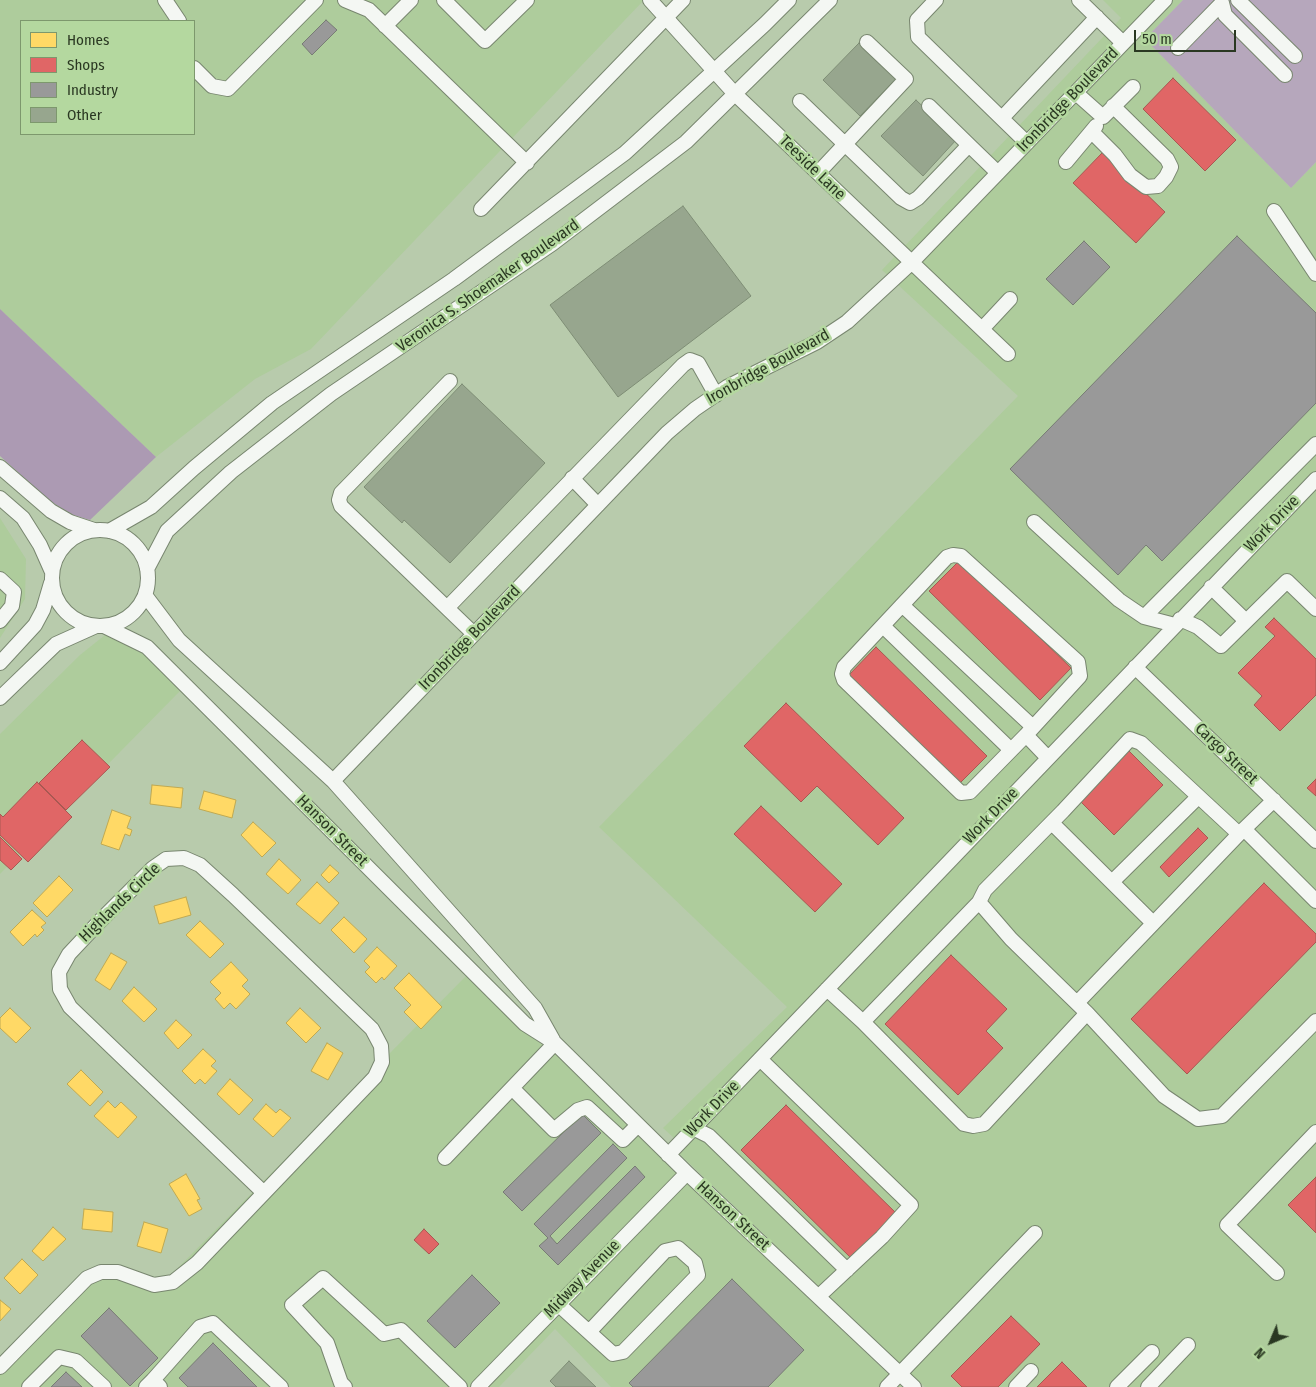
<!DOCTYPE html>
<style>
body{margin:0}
#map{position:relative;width:1316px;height:1387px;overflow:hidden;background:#b8cbac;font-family:"Fira Sans Condensed",sans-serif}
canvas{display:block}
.legend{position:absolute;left:20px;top:20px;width:175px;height:115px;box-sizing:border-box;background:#b4d89f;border:1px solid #7d986d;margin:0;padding:6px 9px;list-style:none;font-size:15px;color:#2a3822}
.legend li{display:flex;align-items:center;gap:10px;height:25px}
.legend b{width:25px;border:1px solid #7d986d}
.north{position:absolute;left:1246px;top:1317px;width:50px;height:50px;-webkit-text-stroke:4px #b4d89f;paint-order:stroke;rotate:225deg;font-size:14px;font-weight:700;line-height:20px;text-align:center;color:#2a3822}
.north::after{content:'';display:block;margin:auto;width:18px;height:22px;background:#2a3822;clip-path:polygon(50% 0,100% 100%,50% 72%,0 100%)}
.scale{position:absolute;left:1134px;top:30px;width:102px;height:22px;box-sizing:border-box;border:2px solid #2a3822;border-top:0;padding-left:6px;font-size:15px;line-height:18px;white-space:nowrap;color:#2a3822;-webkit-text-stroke:4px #b4d89f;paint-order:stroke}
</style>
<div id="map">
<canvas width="1316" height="1387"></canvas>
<ul class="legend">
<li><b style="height:14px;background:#ffd966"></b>Homes</li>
<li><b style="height:14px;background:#e06666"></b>Shops</li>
<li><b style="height:14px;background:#999"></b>Industry</li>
<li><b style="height:14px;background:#97a68e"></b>Other</li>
</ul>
<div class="north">N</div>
<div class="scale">50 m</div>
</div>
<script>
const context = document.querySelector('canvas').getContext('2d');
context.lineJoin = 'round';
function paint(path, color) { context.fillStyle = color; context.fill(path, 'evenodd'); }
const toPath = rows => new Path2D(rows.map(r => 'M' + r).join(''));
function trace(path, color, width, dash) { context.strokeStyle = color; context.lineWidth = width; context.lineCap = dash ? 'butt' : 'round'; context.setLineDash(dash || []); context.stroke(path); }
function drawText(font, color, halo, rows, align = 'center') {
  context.font = font + ' "Fira Sans Condensed",sans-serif'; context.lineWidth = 5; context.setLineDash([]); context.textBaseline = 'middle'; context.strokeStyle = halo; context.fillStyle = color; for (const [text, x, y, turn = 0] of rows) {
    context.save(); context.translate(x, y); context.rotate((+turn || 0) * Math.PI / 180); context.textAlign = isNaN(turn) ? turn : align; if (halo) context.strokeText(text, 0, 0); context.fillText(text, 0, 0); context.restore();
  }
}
paint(toPath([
 [0,0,644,0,311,349,255,379,156,457,0,309],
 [21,21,194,21,194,134,21,134],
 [1103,0,1183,0,1145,39,1291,188,1316,162,1316,1387,925,1387,669,1144,674,1138,663,1128,787,1007,599,827,1018,396,882,270,1121,18],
 [0,518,26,559,25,599,0,638],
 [105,635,143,654,180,691,0,874,0,734,80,655],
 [466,976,520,1029,553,1052,681,1178,902,1387,611,1387,555,1329,499,1387,0,1387,0,1359,78,1276,93,1271,139,1279,169,1277]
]), '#aecc9c');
paint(toPath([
 [1183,0,1316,0,1316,162,1291,188,1145,39]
]), '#b6a7bc');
paint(toPath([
 [0,309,156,457,90,520,73,515,50,501,0,456]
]), '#ac9ab3');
const homes = toPath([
 [152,785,183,788,181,808,150,804,152,785],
 [204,791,236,800,232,818,199,809,204,791],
 [112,810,131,817,127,828,132,830,130,836,125,834,119,850,101,844,112,810],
 [253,822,276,843,262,857,241,835,253,822],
 [279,859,301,880,288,894,266,874,279,859],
 [330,865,339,873,329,883,321,875,330,865],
 [59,876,73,890,47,917,33,903,59,876],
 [317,882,339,903,320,924,296,904,317,882],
 [186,897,191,915,159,924,154,906,186,897],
 [32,910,46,923,41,927,44,930,37,937,35,934,23,946,10,932,32,910],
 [344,917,367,939,354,953,331,930,344,917],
 [200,921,224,944,210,958,186,935,200,921],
 [377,947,397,966,384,980,382,977,376,983,365,972,370,967,364,961,377,947],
 [111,953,127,962,110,990,95,980,111,953],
 [231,962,248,980,242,986,250,994,236,1009,230,1003,224,1009,215,999,221,993,210,982,231,962],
 [409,973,442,1007,421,1029,404,1012,411,1005,394,988,409,973],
 [134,987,157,1009,144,1022,122,1001,134,987],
 [10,1008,31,1028,16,1043,0,1028,0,1018,10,1008],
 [300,1008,321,1028,306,1043,286,1023,300,1008],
 [176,1020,192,1035,178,1049,164,1033,176,1020],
 [327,1043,343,1053,328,1080,311,1071,327,1043],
 [203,1049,216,1061,211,1066,217,1071,205,1084,200,1079,195,1084,182,1071,203,1049],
 [81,1070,103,1092,90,1106,67,1084,81,1070],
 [230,1079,253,1100,239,1115,217,1094,230,1079],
 [108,1101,115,1108,121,1102,137,1117,118,1138,94,1116,108,1101],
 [266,1104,276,1113,280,1109,291,1118,273,1137,253,1119,266,1104],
 [186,1174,200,1199,197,1200,202,1209,189,1216,169,1184,186,1174],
 [84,1209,113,1212,112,1232,82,1229,84,1209],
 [144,1222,168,1229,161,1253,137,1246,144,1222],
 [53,1227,66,1239,43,1261,32,1251,53,1227],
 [22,1259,38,1275,20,1294,4,1278,22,1259],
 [0,1300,11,1309,0,1321,0,1300]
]);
paint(homes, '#ffd966');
trace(homes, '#bfa952', 1);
const shops = toPath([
 [1173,78,1236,140,1205,171,1143,109,1173,78],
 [1103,152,1165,212,1136,243,1073,183,1103,152],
 [960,560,1071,668,1040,700,929,591,960,560],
 [1274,618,1316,659,1316,695,1280,731,1254,705,1262,696,1238,673,1275,636,1265,627,1274,618],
 [876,647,987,756,957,786,846,678,876,647],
 [786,703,904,818,878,845,817,786,801,802,744,746,786,703],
 [82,740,110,767,66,810,39,783,82,740],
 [1129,751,1163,785,1114,835,1080,801,1129,751],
 [1316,779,1316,796,1307,788,1316,779],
 [37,782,72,817,28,862,0,835,0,814,3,817,37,782],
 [761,806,842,884,815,912,734,834,761,806],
 [1198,828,1208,838,1169,877,1160,867,1198,828],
 [0,837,22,859,11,870,0,860,0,837],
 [1264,883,1316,934,1316,942,1187,1074,1131,1019,1264,883],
 [951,955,1007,1009,986,1031,1003,1048,958,1095,885,1024,951,955],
 [786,1105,898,1215,853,1260,741,1150,786,1105],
 [1316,1177,1316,1233,1288,1205,1316,1177],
 [424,1229,439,1244,429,1254,414,1240,424,1229],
 [1011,1316,1040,1344,998,1387,962,1387,951,1376,1011,1316],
 [1062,1362,1087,1387,1037,1387,1062,1362]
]);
paint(shops, '#e06666');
trace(shops, '#a95852', 1);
const industry = toPath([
 [326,20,337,30,312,55,302,44,326,20],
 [1237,236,1316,313,1316,403,1162,561,1146,545,1118,575,1010,469,1237,236],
 [1084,241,1110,267,1073,305,1046,279,1084,241],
 [582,1114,601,1133,522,1211,503,1192,582,1114],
 [613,1144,627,1158,550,1236,557,1244,635,1166,645,1177,558,1265,539,1246,548,1238,534,1224,613,1144],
 [472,1275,500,1303,455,1348,427,1321,472,1275],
 [732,1279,804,1350,768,1387,633,1387,629,1383,732,1279],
 [109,1308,158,1358,130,1386,81,1336,109,1308],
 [213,1343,257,1387,188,1387,179,1378,213,1343],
 [66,1372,82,1387,51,1387,66,1372]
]);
paint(industry, '#999');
trace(industry, '#787c75', 1);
const building = toPath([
 [859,43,896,79,860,116,823,80,859,43],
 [916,100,957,139,923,176,881,136,916,100],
 [683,206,751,296,618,397,550,305,683,206],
 [462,384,545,463,450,563,404,520,402,523,364,487,462,384],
 [569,1361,596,1387,556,1387,550,1381,569,1361]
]);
paint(building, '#97a68e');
trace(building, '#7e8d75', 1);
const minor = toPath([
 [165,0,179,21],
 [345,0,369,10,527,163],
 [444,0,485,41,527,0],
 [650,0,735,94,1008,354],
 [936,0,917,20,918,37,1027,143],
 [1079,0,1123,43],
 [1238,0,1295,56],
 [1222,3,1225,15,1285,75],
 [385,26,411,0],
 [1178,48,1222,3],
 [194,68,212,86,228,89,316,0],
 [1076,93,1103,117,1133,87],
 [800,101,901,198,910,203,918,198,969,145,998,173],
 [929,106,969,145],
 [1002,118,1097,17],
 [1092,132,1115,155,1130,175,1146,187,1158,186,1166,177,1171,167,1167,159,1113,106],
 [1066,162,1096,126],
 [818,173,906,79,867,42],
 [481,209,683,0],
 [1274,211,1316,274],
 [982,329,1010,299],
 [450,381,341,493,339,500,341,506,474,634],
 [0,467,51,511,70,522,94,530],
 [572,478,598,505],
 [0,498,23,518,40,545,52,572],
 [1034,522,1119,600,1144,617,1175,625],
 '52 578a48 48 0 1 1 96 0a48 48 0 1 1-96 0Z',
 [109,531,151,507,194,468,272,403,454,279,625,153,765,24,789,0],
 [147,569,167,531,231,472,331,394,552,244,686,142,830,0],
 [0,579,14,592,12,606,0,621],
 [1211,587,1246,621],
 [145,595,179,640,333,781,535,1008,553,1040],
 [902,605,1033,727],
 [447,608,683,365,690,360,698,363,716,395],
 [1144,617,1316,444],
 [1180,619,1198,627,1221,646,1287,581,1316,609],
 [104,626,147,647,525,1024,555,1043,687,1173,914,1387],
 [883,626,1011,750],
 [0,663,35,625,43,610,51,583],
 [1135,667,1316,841],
 [0,698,56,644,96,626],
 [1026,735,1080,676,1078,662,961,556,953,555,947,557,844,667,842,674,844,680,961,793,970,792,1026,735,1048,758],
 [333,781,667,433,695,409,727,387,817,342,847,322,912,262,1165,0],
 [1274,800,1239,834,1141,743,1130,739,1063,811,985,890,979,902,1011,939,1087,1013,1164,1096,1198,1119,1222,1116,1316,1021],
 [1052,823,1153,923],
 [1244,829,1316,901],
 [184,858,200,865,233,895,372,1029,381,1046,382,1062,375,1077,264,1193,70,1007,60,989,59,972,69,954,100,921,153,868,166,859,184,858],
 [1112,882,1198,797],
 [827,989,863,1022,964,1124,973,1126,984,1124,1087,1013],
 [1077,1003,1239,834],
 [863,1022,979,902],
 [760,1059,911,1205,882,1237,819,1296],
 [513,1089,554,1130,578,1110,587,1107,623,1140,638,1125],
 [693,1128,709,1136,847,1270],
 [668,1155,1316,479],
 [445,1158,555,1043],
 [1277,1273,1227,1225,1316,1132],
 [558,1304,613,1354,623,1352,698,1275,695,1263,678,1248,665,1251,589,1332],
 [0,1367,87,1278,101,1272,118,1272,154,1285,173,1282,197,1263,264,1193],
 [153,1380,200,1327,213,1323,281,1387],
 [29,1387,59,1357,76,1361,104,1387],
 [146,1387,153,1380,160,1387],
 [345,1387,341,1383,327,1343,292,1305,323,1278,384,1334,401,1330,460,1387],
 [478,1387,687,1173],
 [887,1387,1035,1233],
 [1016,1387,1031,1371],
 [1117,1387,1152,1352],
 [1148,1387,1188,1345]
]);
trace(minor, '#78866f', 16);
trace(minor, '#f4f7f3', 14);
drawText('16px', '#2a3822', '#b4d89f', [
 ["Ironbridge Boulevard",1068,100,-46],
 ["Teeside Lane",812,168,44],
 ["Veronica S. Shoemaker Boulevard",488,286,-35],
 ["Ironbridge Boulevard",768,367,-29],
 ["Work Drive",1272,524,-46],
 ["Ironbridge Boulevard",470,638,-46],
 ["Cargo Street",1226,754,44],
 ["Work Drive",991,816,-46],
 ["Hanson Street",332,831,45],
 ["Highlands Circle",120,903,-44],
 ["Work Drive",712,1109,-46],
 ["Hanson Street",733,1216,43],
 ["Midway Avenue",582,1279,-46]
]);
</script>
